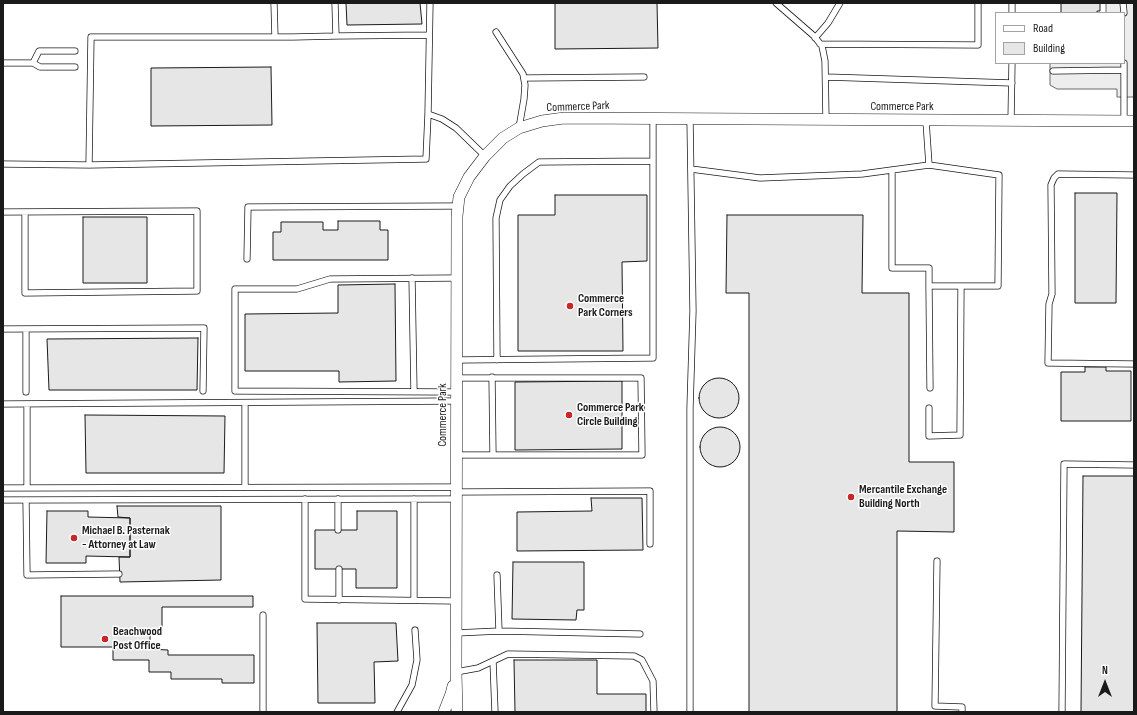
<!DOCTYPE html>
<style>
body{margin:0}
#map{position:relative;width:1137px;height:715px;overflow:hidden;background:#fff;font-family:"Sofia Sans Condensed",sans-serif}
canvas{display:block}
.frame{position:absolute;inset:0;border:4px solid #1a1a1a;pointer-events:none}
.legend{position:absolute;left:995px;top:12px;width:130px;height:52px;box-sizing:border-box;background:#fff;border:1px solid #a3a3a3;margin:0;padding:5px 7px;list-style:none;font-size:12px;color:#1a1a1a}
.legend li{display:flex;align-items:center;gap:8px;height:20px}
.legend b{width:20px;border:1px solid #a3a3a3}
.north{position:absolute;left:1085px;top:663px;width:40px;height:40px;-webkit-text-stroke:3px #fff;paint-order:stroke;rotate:0deg;font-size:11px;font-weight:700;line-height:16px;text-align:center;color:#1a1a1a}
.north::after{content:'';display:block;margin:auto;width:14px;height:18px;background:#1a1a1a;clip-path:polygon(50% 0,100% 100%,50% 72%,0 100%)}
</style>
<div id="map">
<canvas width="1137" height="715"></canvas>
<div class="frame"></div>
<ul class="legend">
<li><b style="height:5px;background:#fff"></b>Road</li>
<li><b style="height:11px;background:#e6e6e6"></b>Building</li>
</ul>
<div class="north">N</div>
</div>
<script>
const context = document.querySelector('canvas').getContext('2d');
context.lineJoin = 'round';
function paint(path, color) { context.fillStyle = color; context.fill(path, 'evenodd'); }
const toPath = rows => new Path2D(rows.map(r => 'M' + r).join(''));
function trace(path, color, width, dash) { context.strokeStyle = color; context.lineWidth = width; context.lineCap = dash ? 'butt' : 'round'; context.setLineDash(dash || []); context.stroke(path); }
function drawText(font, color, halo, rows, align = 'center') {
  context.font = font + ' "Sofia Sans Condensed",sans-serif'; context.lineWidth = 3; context.setLineDash([]); context.textBaseline = 'middle'; context.strokeStyle = halo; context.fillStyle = color; for (const [text, x, y, turn = 0] of rows) {
    context.save(); context.translate(x, y); context.rotate((+turn || 0) * Math.PI / 180); context.textAlign = isNaN(turn) ? turn : align; if (halo) context.strokeText(text, 0, 0); context.fillText(text, 0, 0); context.restore();
  }
}
const built = toPath([
 [1106,3,1134,3,1134,97,1117,97,1117,89,1057,89,1050,85,1050,63,1124,63,1124,13,1106,13,1106,3]
]);
paint(built, '#ededed');
trace(built, '#6a6a6a', 1);
const building = toPath([
 [346,3,420,3,422,24,347,25,346,3],
 [555,3,657,3,658,48,555,49,555,3],
 [1061,3,1100,3,1100,11,1097,11,1097,13,1061,13,1061,3],
 [271,67,272,125,151,126,151,68,271,67],
 [1075,193,1117,193,1116,303,1075,303,1075,193],
 [555,195,647,195,647,261,622,262,623,351,518,351,518,215,555,215,555,195],
 [727,215,863,215,862,293,909,293,909,462,954,462,954,532,897,531,897,712,749,712,749,293,726,293,727,215],
 [83,217,147,217,147,283,83,283,83,217],
 [338,221,380,221,380,230,388,230,388,260,273,260,273,232,281,232,281,222,323,222,323,230,338,230,338,221],
 [395,284,396,381,339,382,339,371,245,371,245,314,338,313,338,285,395,284],
 [198,338,197,390,49,390,47,339,198,338],
 [1085,367,1106,367,1106,371,1131,371,1131,421,1061,421,1061,372,1085,372,1085,367],
 '699 398a20 20 0 1 1 40 0a20 20 0 1 1-40 0Z',
 [622,381,622,449,515,450,515,382,622,381],
 [85,415,225,416,224,473,86,473,85,415],
 '700 447a20 20 0 1 1 40 0a20 20 0 1 1-40 0Z',
 [1083,476,1134,476,1134,712,1081,712,1083,476],
 [591,498,642,498,643,550,517,551,517,512,592,511,591,498],
 [117,506,221,506,221,580,120,582,119,557,130,557,130,518,118,517,117,506],
 [47,511,88,511,88,517,130,518,130,557,86,556,86,563,46,563,47,511],
 [357,511,397,511,397,588,356,588,356,569,315,569,315,530,357,530,357,511],
 [513,562,584,562,584,610,577,610,576,620,512,619,513,562],
 [61,596,253,596,253,607,162,607,162,631,150,631,150,649,168,650,168,655,254,655,254,683,222,683,222,679,171,679,171,672,149,672,149,660,113,660,113,647,61,647,61,596],
 [317,623,396,623,398,661,374,662,375,703,318,703,317,623],
 [514,660,597,660,597,694,646,694,646,712,515,712,514,660]
]);
paint(building, '#e6e6e6');
trace(building, '#1a1a1a', 1);
const lane = toPath([
 [274,3,275,37],
 [430,3,428,114,442,119,456,128,485,156],
 [776,3,814,36,822,46,825,61,826,120],
 [1123,3,1124,13],
 [1012,13,1012,3],
 [496,32,523,74,525,85,524,99,519,128],
 [336,36,429,35],
 [815,38,828,23,840,3],
 [820,44,978,45,978,3],
 [3,63,33,63,40,67,75,67],
 [33,63,39,51,75,51],
 [1124,63,1124,121],
 [1053,71,1124,70],
 [826,77,1012,83],
 [524,78,644,77],
 [690,119,693,311,690,408,690,712],
 [1011,121,1012,63],
 [3,164,89,165,91,37,293,37,336,36,335,3],
 [89,165,426,159,428,114],
 [929,165,999,175,998,286,929,286,930,388],
 [691,169,760,178,862,174,929,165,926,121],
 [892,170,892,268,929,268,929,286],
 [1134,175,1058,174,1054,178,1051,185,1052,294,1049,304,1048,363,1134,364],
 [3,212,197,211,197,291,25,293,25,212],
 [247,259,248,207,458,206],
 [412,278,414,392],
 [3,329,204,328,203,391],
 [457,360,653,358,653,119],
 [497,360,496,218,500,200,510,186,523,174,539,162,652,161],
 [492,377,493,455],
 [26,392,26,329],
 [456,392,235,391,235,289,297,289,330,279,457,278],
 [245,403,245,487],
 [3,404,456,401],
 [27,404,27,488],
 [929,408,929,436,960,435,961,286],
 [456,455,642,455,641,378,456,378],
 [3,488,456,487],
 [456,492,650,491,650,544],
 [305,499,305,599,456,601],
 [338,499,338,530],
 [3,500,456,499],
 [26,500,27,575,119,574],
 [937,561,935,706,962,707,962,712],
 [497,575,499,631],
 [339,600,339,569],
 [414,600,414,499],
 [456,633,499,631,640,634],
 [493,661,495,712],
 [456,672,478,668,508,654,634,656,642,660,653,681,654,712],
 [263,712,263,615],
 [397,712,412,685,417,660,415,630],
 [1062,712,1064,464,1134,465]
]);
const street = toPath([
 [444,712,451,694,453,686],
 [457,712,456,672,457,216,459,197,469,177,485,156,503,138,519,128,542,121,564,118,1134,121]
]);
trace(lane, '#1a1a1a', 7);
trace(street, '#1a1a1a', 12);
trace(lane, '#fff', 5.5);
trace(street, '#fff', 11);
for (const [x, y, r, color] of [
 [570,306,4,"#c62828"],
 [569,415,4,"#c62828"],
 [851,497,4,"#c62828"],
 [74,538,4,"#c62828"],
 [105,639,4,"#c62828"]
]) { const dot = new Path2D(); dot.arc(x, y, r, 0, 2 * Math.PI); context.fillStyle = color; context.fill(dot); trace(dot, '#fff', 1.5); }
drawText('12px', '#1a1a1a', '#fff', [
 ["Commerce Park",578,107,-2],
 ["Commerce Park",902,107],
 ["Commerce Park",443,415,-90]
]);
drawText('bold 12px', '#1a1a1a', '#fff', [
 ["Commerce",578,299],
 ["Park Corners",578,313],
 ["Commerce Park",577,408],
 ["Circle Building",577,422],
 ["Mercantile Exchange",859,490],
 ["Building North",859,504],
 ["Michael B. Pasternak",82,531],
 ["- Attorney at Law",82,545],
 ["Beachwood",113,632],
 ["Post Office",113,646]
], 'left');
</script>
